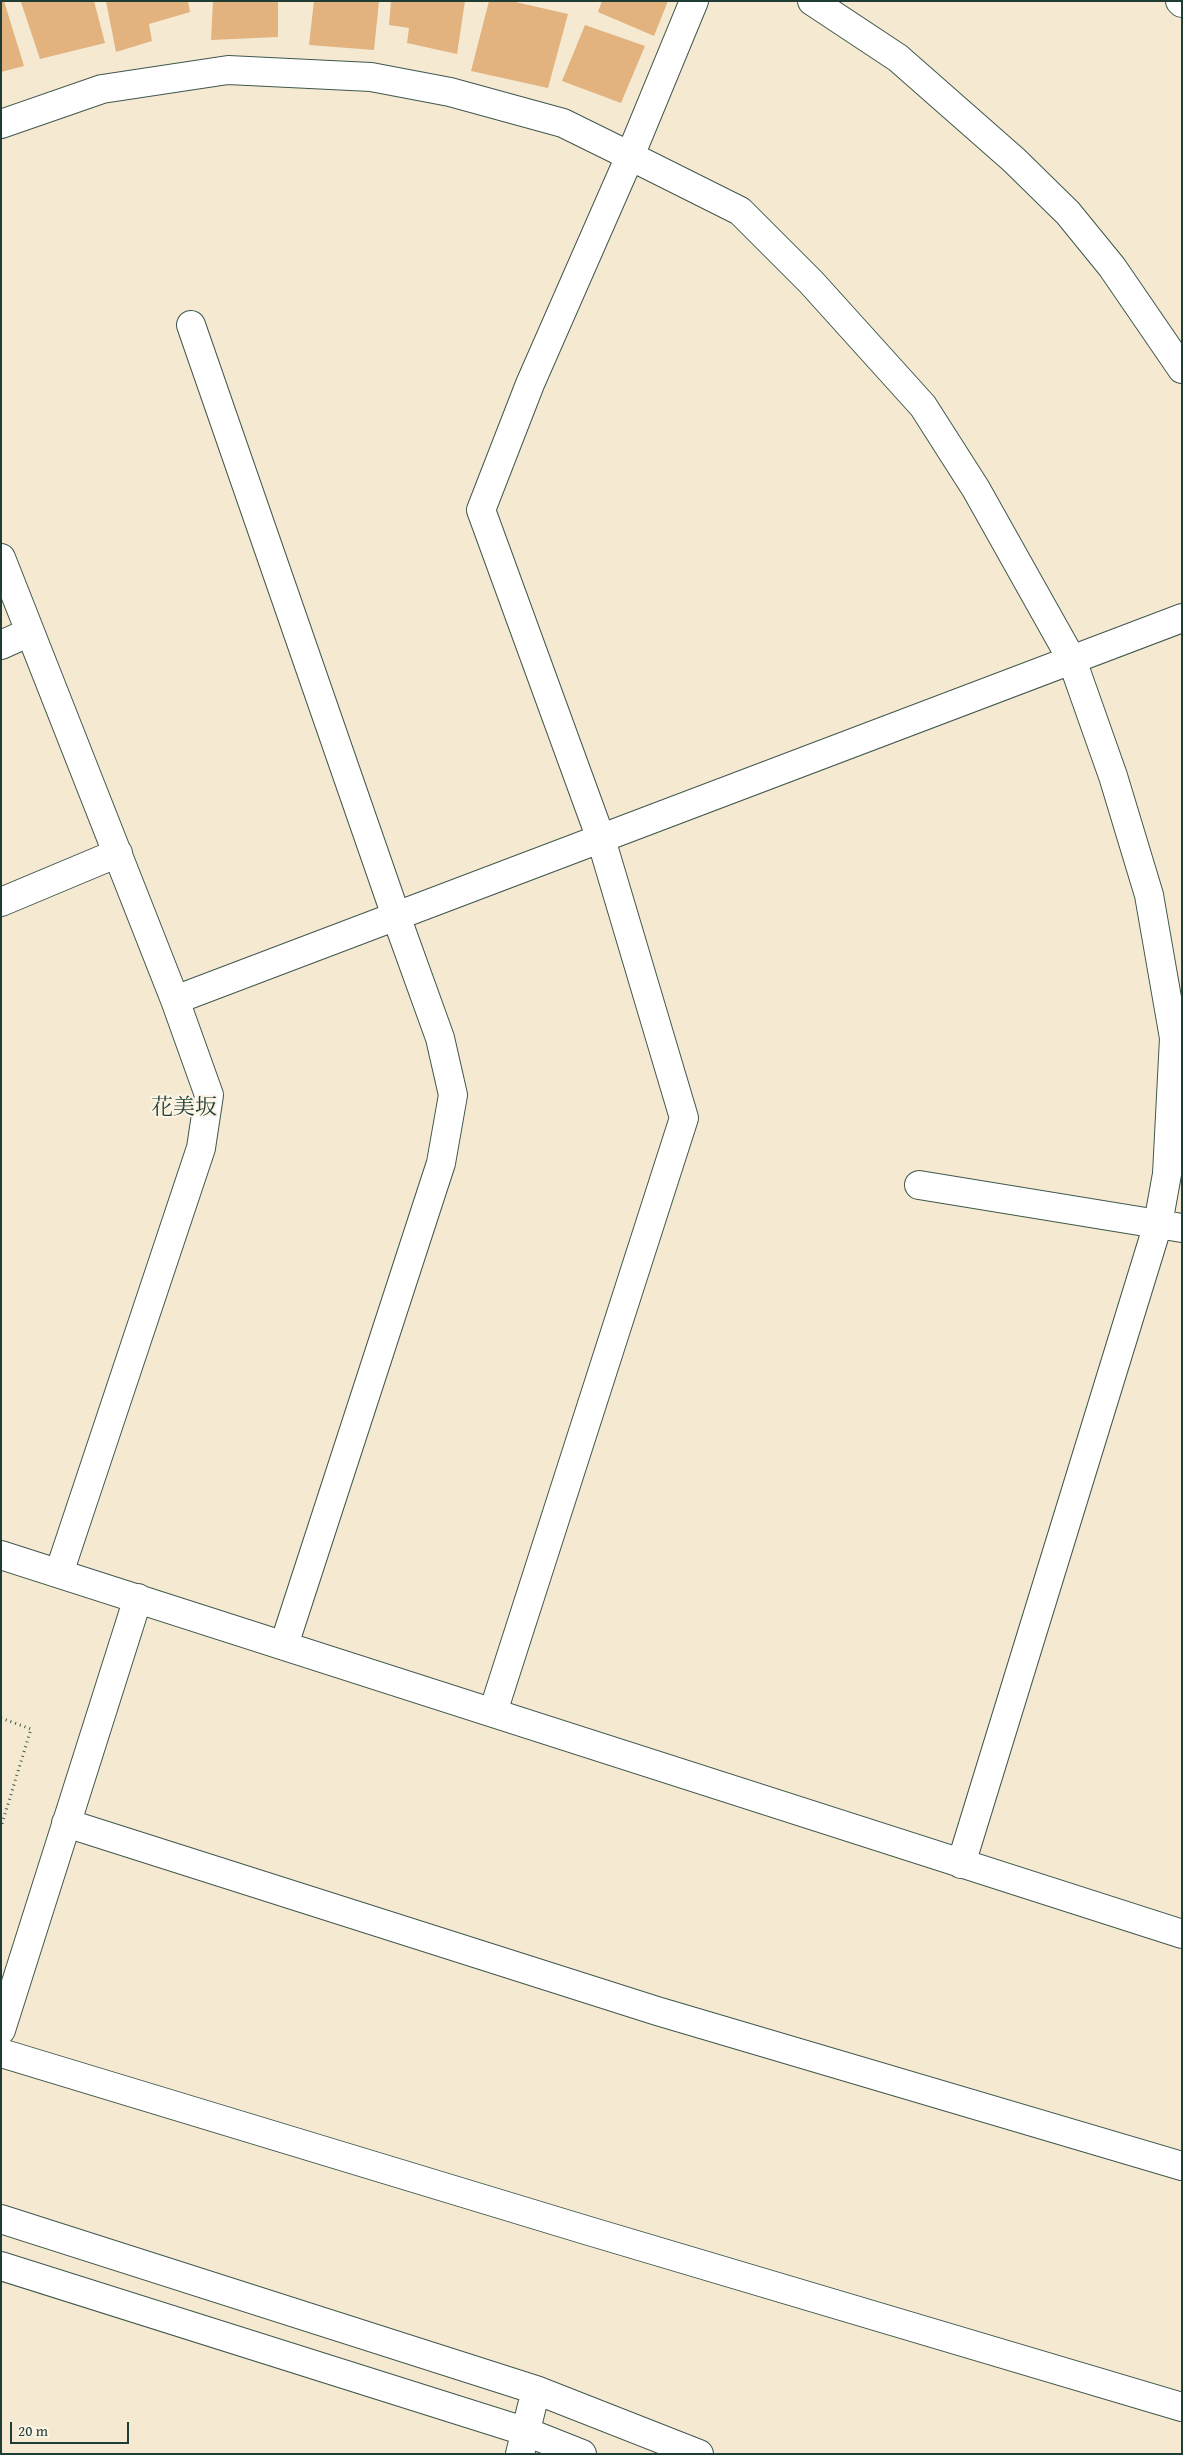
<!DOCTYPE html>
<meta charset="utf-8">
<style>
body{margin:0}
#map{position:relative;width:1183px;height:2455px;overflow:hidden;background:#f5ead1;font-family:"Gentium Book Plus",serif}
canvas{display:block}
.frame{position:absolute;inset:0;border:2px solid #1f3d34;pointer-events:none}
.scale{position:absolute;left:10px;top:2422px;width:119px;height:22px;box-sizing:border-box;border:2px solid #1f3d34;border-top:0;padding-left:6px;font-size:15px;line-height:18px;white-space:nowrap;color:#1f3d34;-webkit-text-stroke:4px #fcf5e5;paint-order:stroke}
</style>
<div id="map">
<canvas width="1183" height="2455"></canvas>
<div class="frame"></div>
<div class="scale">20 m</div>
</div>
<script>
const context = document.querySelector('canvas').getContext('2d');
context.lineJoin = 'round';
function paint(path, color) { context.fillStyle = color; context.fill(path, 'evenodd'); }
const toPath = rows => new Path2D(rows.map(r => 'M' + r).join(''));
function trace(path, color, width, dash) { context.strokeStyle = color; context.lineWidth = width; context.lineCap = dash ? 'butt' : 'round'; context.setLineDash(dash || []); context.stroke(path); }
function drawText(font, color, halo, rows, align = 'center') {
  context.font = font + ' "Gentium Book Plus","Noto Serif JP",serif'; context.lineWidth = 4; context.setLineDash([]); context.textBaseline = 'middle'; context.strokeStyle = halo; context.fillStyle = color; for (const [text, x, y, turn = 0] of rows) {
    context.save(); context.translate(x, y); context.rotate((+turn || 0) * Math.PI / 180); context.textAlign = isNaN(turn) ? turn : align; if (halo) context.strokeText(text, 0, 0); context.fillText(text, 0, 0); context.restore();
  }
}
paint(toPath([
 [1,1,4,1,24,66,1,72],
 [94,1,105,43,40,59,21,2],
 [106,1,188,1,190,12,149,24,152,41,116,52],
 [213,1,278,1,278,37,211,40],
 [314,1,379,1,374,50,309,45],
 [391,1,465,1,457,54,407,43,409,28,389,25],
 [489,1,511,1,568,14,548,88,471,71],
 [602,1,668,1,654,36,598,12],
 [585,25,645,46,621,103,562,81]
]), '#e2b27f');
const street = toPath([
 [812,1,898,58,1014,160,1068,213,1112,267,1182,369],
 [1180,1,1182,3],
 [1,124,102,89,228,70,371,77,450,92,563,123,630,156,740,211,811,282,923,406,976,489,1072,660,1113,776,1149,895,1174,1038,1167,1174,1158,1224,961,1864],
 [191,325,396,916,440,1038,453,1095,441,1163,284,1645],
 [1,558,175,1000,209,1095,201,1148,59,1573],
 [1,645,30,632],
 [1,902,118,853],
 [175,1000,1182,618],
 [919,1185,1182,1228],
 [1,1555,1182,1934],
 [493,1712,684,1118,601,839,481,510,530,384,630,156,694,1],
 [66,1823,657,2011,1182,2166],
 [1,2030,138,1598],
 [1,2053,589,2231,1182,2407]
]);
const secondary = toPath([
 [1,2219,536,2390,699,2454],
 [1,2266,524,2431,582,2454],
 [520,2454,536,2390]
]);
trace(street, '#3f574c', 30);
trace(secondary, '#3f574c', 30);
trace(toPath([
 [1,1718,31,1729,1,1827]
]), '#3f574c', 3, [1, 4]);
trace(street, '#fff', 28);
trace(secondary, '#fff', 28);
drawText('22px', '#1f3d34', '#fcf5e5', [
 ["花美坂",184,1108]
]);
</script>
